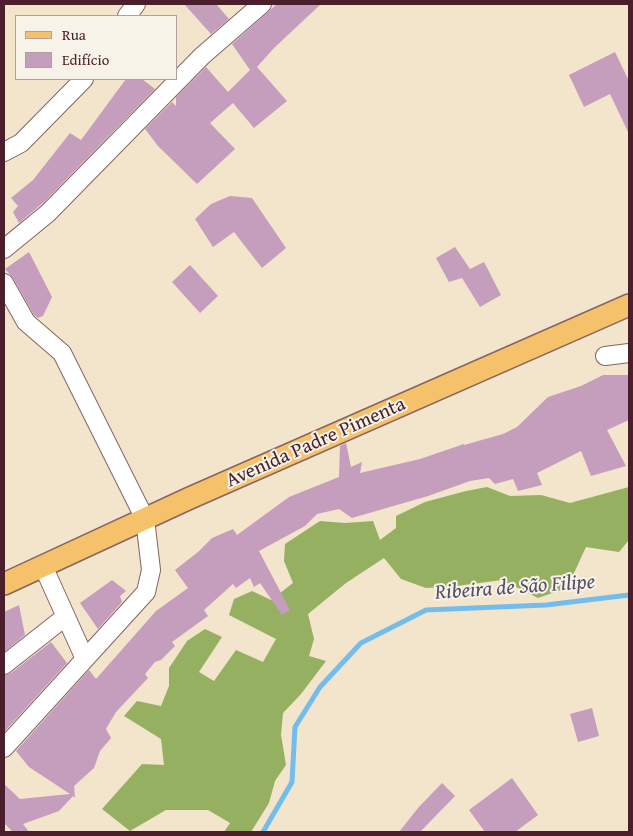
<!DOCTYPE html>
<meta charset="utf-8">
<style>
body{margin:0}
#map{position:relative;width:633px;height:836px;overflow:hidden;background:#f3e4cc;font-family:"Gentium Book Plus",serif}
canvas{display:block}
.frame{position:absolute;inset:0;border:5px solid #4a1f2b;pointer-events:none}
.legend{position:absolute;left:15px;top:15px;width:162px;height:65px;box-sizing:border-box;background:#f7f3e8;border:1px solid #b29e9c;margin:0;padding:6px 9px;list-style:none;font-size:15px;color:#4a1f2b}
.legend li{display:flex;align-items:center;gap:10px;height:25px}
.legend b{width:25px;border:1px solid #b29e9c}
</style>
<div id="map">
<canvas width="633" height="836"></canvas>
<div class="frame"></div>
<ul class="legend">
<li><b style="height:6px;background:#f5c16b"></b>Rua</li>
<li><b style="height:14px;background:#c49ebc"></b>Edifício</li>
</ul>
</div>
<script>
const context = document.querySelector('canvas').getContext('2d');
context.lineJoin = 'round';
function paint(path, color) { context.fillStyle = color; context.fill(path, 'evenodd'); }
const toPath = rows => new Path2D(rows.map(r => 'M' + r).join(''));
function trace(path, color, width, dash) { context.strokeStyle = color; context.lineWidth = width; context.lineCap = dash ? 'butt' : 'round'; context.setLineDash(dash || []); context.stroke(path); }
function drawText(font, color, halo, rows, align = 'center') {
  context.font = font + ' "Gentium Book Plus",serif'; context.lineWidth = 4; context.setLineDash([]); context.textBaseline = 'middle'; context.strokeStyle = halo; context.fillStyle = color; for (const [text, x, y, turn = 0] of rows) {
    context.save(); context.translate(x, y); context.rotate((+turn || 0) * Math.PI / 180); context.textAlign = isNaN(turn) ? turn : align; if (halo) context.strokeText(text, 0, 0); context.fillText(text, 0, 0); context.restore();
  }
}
paint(toPath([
 [487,487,510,496,541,495,570,503,629,487,629,540,619,552,586,547,567,588,538,598,502,580,457,586,426,588,401,579,384,558,346,583,308,614,314,639,309,656,326,661,301,694,283,713,281,735,286,765,275,781,269,803,251,832,224,832,230,823,208,810,166,810,130,831,102,809,142,764,164,765,161,739,124,716,137,701,161,706,169,686,169,668,187,641,205,629,222,637,199,672,214,681,236,650,263,662,276,639,229,615,234,599,252,591,271,600,293,583,284,561,285,544,320,521,345,523,373,521,380,540,396,528,396,516,425,502,466,491]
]), '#96b062');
trace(toPath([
 [263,832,292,782,295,727,320,687,361,643,426,610,546,605,629,595]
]), '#73bdec', 5);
paint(toPath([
 [184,4,216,4,229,19,211,34],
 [277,4,321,4,274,48,257,67,287,101,254,128,233,103,210,123,235,149,197,184,158,146,145,129,172,102,176,106,176,97,206,67,228,92,250,70,232,44],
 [615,52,629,81,629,134,610,94,584,107,569,75],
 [126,79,142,79,155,89,44,202,19,223,13,212,18,206,11,198,33,180,70,133,81,140],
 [230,196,252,198,286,248,262,268,234,232,213,247,195,219,211,204],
 [455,247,470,269,484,262,501,295,480,307,462,278,449,282,436,258],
 [29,252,52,297,43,316,38,318,34,315,13,278,5,269],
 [190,265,218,296,200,313,172,282],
 [603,375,628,375,629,420,607,430,626,466,591,476,581,451,537,473,542,485,518,491,513,479,495,484,489,478,470,481,428,496,352,518,339,509,317,514,305,526,259,551,290,610,282,615,260,583,254,587,250,578,236,588,233,584,204,610,208,616,172,642,175,646,161,660,155,662,145,674,148,678,116,712,106,729,111,738,100,751,94,768,74,786,75,798,73,796,59,811,23,824,29,832,13,832,4,823,4,784,20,799,70,794,29,767,16,751,89,670,96,679,156,611,188,588,175,570,198,552,212,538,233,529,237,535,289,497,339,477,340,446,346,443,351,467,362,462,360,473,420,459,464,444,464,445,503,434,517,427,548,397,581,386],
 [112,580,126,591,120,596,122,602,98,629,80,603],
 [19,605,25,635,4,652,4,612],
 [51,642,67,663,4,732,4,675,11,673],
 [592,708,599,736,578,742,570,714],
 [512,778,538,815,515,832,485,832,469,810],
 [442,783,455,796,420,832,399,832,418,808]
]), '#c49ebc');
const minor = toPath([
 [127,16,136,4],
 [4,152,21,143,84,79],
 [4,249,48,213,202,56,262,4],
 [4,283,26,322,62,353,145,519,151,570,146,592,85,659],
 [605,356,629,353],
 [4,665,65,617],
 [4,748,85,659,43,566]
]);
const major = toPath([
 [4,584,190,498,629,305]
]);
trace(minor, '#856463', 20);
trace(major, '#856463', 24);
trace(minor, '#fff', 18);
trace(major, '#f5c16b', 21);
drawText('20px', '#4a1f2b', '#f7f3e8', [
 ["Avenida Padre Pimenta",316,443,-24]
]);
drawText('italic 21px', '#564e65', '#f7f3e8', [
 ["Ribeira de São Filipe",515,588,-4]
]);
</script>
